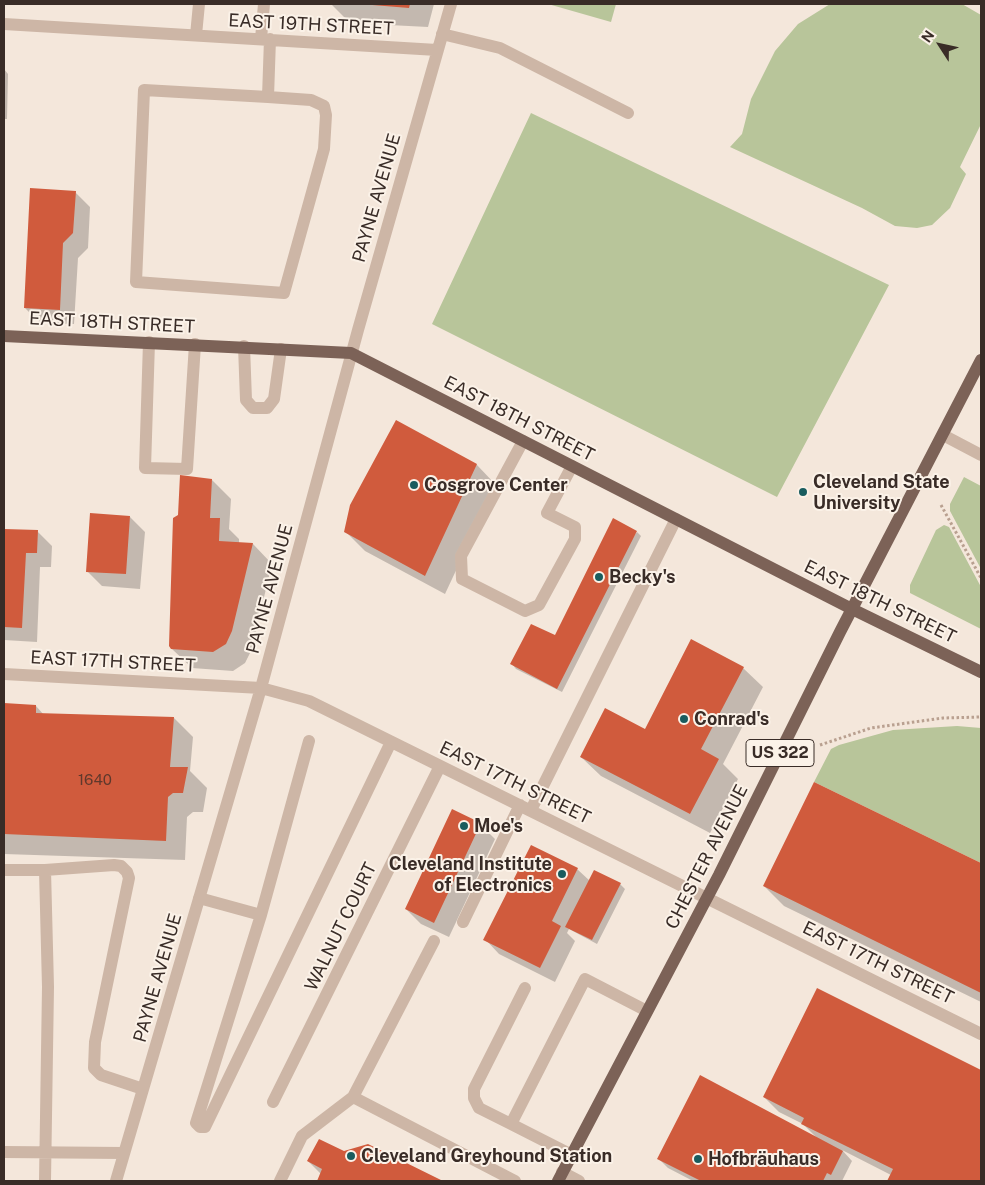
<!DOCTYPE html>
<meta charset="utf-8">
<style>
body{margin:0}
#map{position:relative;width:985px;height:1185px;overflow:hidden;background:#f4e7db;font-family:"Public Sans",sans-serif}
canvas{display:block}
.frame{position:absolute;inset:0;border:5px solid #392c27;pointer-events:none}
.north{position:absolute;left:915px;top:20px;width:50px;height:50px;-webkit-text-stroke:4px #fbf2e8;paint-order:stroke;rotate:305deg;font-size:14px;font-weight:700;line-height:20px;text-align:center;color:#392c27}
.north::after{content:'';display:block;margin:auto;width:18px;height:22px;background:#392c27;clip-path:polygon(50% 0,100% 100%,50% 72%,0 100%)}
</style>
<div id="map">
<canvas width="985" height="1185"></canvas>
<div class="frame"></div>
<div class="north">N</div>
</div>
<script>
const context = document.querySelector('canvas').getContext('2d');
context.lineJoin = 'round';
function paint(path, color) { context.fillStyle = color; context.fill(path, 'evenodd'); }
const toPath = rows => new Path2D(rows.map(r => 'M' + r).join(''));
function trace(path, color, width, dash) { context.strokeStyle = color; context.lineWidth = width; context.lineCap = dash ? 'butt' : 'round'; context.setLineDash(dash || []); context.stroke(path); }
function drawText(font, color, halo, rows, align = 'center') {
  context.font = font + ' "Public Sans",sans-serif'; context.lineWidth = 4; context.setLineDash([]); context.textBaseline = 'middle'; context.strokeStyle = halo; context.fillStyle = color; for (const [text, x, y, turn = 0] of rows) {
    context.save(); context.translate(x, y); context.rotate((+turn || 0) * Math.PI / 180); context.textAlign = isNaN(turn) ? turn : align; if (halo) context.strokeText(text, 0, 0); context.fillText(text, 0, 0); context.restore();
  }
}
paint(toPath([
 [548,4,616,4,611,22],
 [830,4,962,4,981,15,981,124,960,167,966,174,950,208,932,225,917,228,895,226,862,208,730,147,742,134,751,99,775,51,798,24],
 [531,113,889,285,777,497,432,324],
 [964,477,981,486,981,569,950,511,950,504],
 [944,525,949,527,981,587,981,629,910,593,910,585,936,530],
 [957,726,981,728,981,863,814,782,831,749,839,745,893,730]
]), '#b8c59a');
paint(toPath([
 [331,4,434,4,428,27,350,23],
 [4,69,8,74,7,119,4,119],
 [75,192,90,207,88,248,78,258,74,324,40,323,25,308],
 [396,422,477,465,496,485,445,594,365,551,345,531],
 [212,480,231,499,229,529,239,539,239,544,253,544,272,564,251,651,245,663,233,671,192,668,172,649,179,515],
 [130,517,145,532,140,589,102,586,87,571],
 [4,530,37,531,52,546,51,567,40,567,37,642,4,640],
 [637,532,641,536,562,692,516,669,512,664,555,637],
 [743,668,763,687,723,764,738,779,710,833,601,776,581,757,645,731],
 [4,704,36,706,44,715,174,718,193,737,190,771,207,788,203,812,193,812,187,817,185,860,4,854],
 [815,783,981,865,981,1002,784,906,764,886],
 [480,824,495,839,449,937,421,924,406,909],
 [577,869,590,881,620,884,625,889,597,944,569,929,567,933,575,941,555,982,499,954,485,939],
 [956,1059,981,1071,981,1181,888,1181,891,1175,842,1150,852,1161,842,1181,693,1181,668,1168,659,1159,818,1139,803,1124,779,1112,764,1097],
 [368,1145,441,1181,318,1181,321,1174,308,1161]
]), '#0003');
paint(toPath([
 [360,4,410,4,409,8],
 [30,188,76,191,73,233,63,243,60,310,24,308],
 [396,420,477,464,425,576,344,532,350,505],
 [180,475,212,479,210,518,220,518,219,541,253,543,232,631,226,644,213,652,171,649,169,646,173,518,178,515],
 [90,513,130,516,126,574,86,572],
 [613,518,637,531,557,689,510,664,531,624,555,635],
 [4,529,38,530,37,553,26,553,22,628,4,627],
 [691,639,744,667,701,749,719,759,690,814,580,757,605,708,645,729],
 [4,703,36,705,36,713,174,717,170,767,188,767,183,793,173,793,168,797,166,841,4,834],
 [814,782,981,863,981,993,763,886],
 [452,809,481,823,434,923,405,909],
 [531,845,578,868,552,921,561,926,540,968,483,940],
 [594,870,621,883,592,940,565,927],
 [817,988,981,1070,981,1181,887,1181,893,1169,801,1124,804,1118,763,1097],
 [700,1075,843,1151,831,1175,827,1173,823,1181,701,1181,657,1159],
 [319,1139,344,1151,368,1144,443,1181,317,1181,322,1169,307,1161]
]), '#d05b3d');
trace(toPath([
 [941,505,981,578],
 [820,745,871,728,943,718,981,717]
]), '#b9a090', 3, [2.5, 2.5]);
trace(toPath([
 [4,24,437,50],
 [442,34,500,48,628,113],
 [196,35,199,4],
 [261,39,264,4],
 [268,97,144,90,136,282,284,293,324,149,326,115,324,106,311,100,268,97,270,39],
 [149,342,145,468,187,469,195,344],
 [244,346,246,400,253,408,267,408,274,399,281,349],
 [943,435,981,455],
 [523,441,461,556,462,579,525,611,539,605,575,539,575,527,547,513,572,466],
 [4,674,261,688,309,701,981,1034],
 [531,810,676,519],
 [4,870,45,870,48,987,45,1181],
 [45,870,114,865,121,866,127,872,129,878,95,1042,94,1068,101,1075,143,1089],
 [199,898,261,915,196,1123,200,1127,205,1127,391,742],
 [261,915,309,741],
 [463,922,520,805],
 [353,1097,434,941],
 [273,1102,440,766],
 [511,1124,479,1108,474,1098,474,1089,525,988],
 [4,1152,124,1153],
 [572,1155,511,1124,585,979,647,1011],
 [562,1172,579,1181],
 [116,1181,261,688,358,330,451,4],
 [280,1181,302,1136,353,1097,515,1181]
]), '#cdb6a6', 12);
trace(toPath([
 [4,336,351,353,852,609,981,672],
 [558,1181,719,875,840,632,981,360]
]), '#7c6257', 12);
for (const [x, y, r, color] of [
 [414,485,5,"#195c5e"],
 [803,492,5,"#195c5e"],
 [599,577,5,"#195c5e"],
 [684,719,5,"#195c5e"],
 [464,826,5,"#195c5e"],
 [562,874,5,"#195c5e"],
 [351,1156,5,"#195c5e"],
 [698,1159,5,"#195c5e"]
]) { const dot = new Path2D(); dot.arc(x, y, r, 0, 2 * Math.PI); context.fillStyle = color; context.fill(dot); trace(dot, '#fbf2e8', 2); }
drawText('15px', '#5f382c', null, [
 ["1640",95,780]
]);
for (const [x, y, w] of [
 [780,753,68]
]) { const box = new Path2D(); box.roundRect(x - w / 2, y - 13.5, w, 27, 4); context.fillStyle = '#fbf2e8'; context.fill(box); trace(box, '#392c27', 1); }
drawText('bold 16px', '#392c27', null, [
 ["US 322",780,753]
]);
drawText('18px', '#392c27', '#fbf2e8', [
 ["EAST 19TH STREET",311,25,3],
 ["PAYNE AVENUE",377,198,-74],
 ["EAST 18TH STREET",112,323,3],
 ["EAST 18TH STREET",519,419,27],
 ["PAYNE AVENUE",270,589,-75],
 ["EAST 18TH STREET",880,602,26],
 ["EAST 17TH STREET",113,662,3],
 ["EAST 17TH STREET",515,783,26],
 ["CHESTER AVENUE",707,857,-63],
 ["WALNUT COURT",341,927,-64],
 ["EAST 17TH STREET",878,963,26],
 ["PAYNE AVENUE",158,978,-74]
]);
drawText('bold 18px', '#392c27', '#fbf2e8', [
 ["Cleveland State",813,482],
 ["University",813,503],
 ["Cosgrove Center",424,485],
 ["Becky's",609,577],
 ["Conrad's",694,719],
 ["Moe's",474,826],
 ["Cleveland Institute",552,864,"right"],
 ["of Electronics",552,885,"right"],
 ["Cleveland Greyhound Station",361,1156],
 ["Hofbräuhaus",708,1159]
], 'left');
</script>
